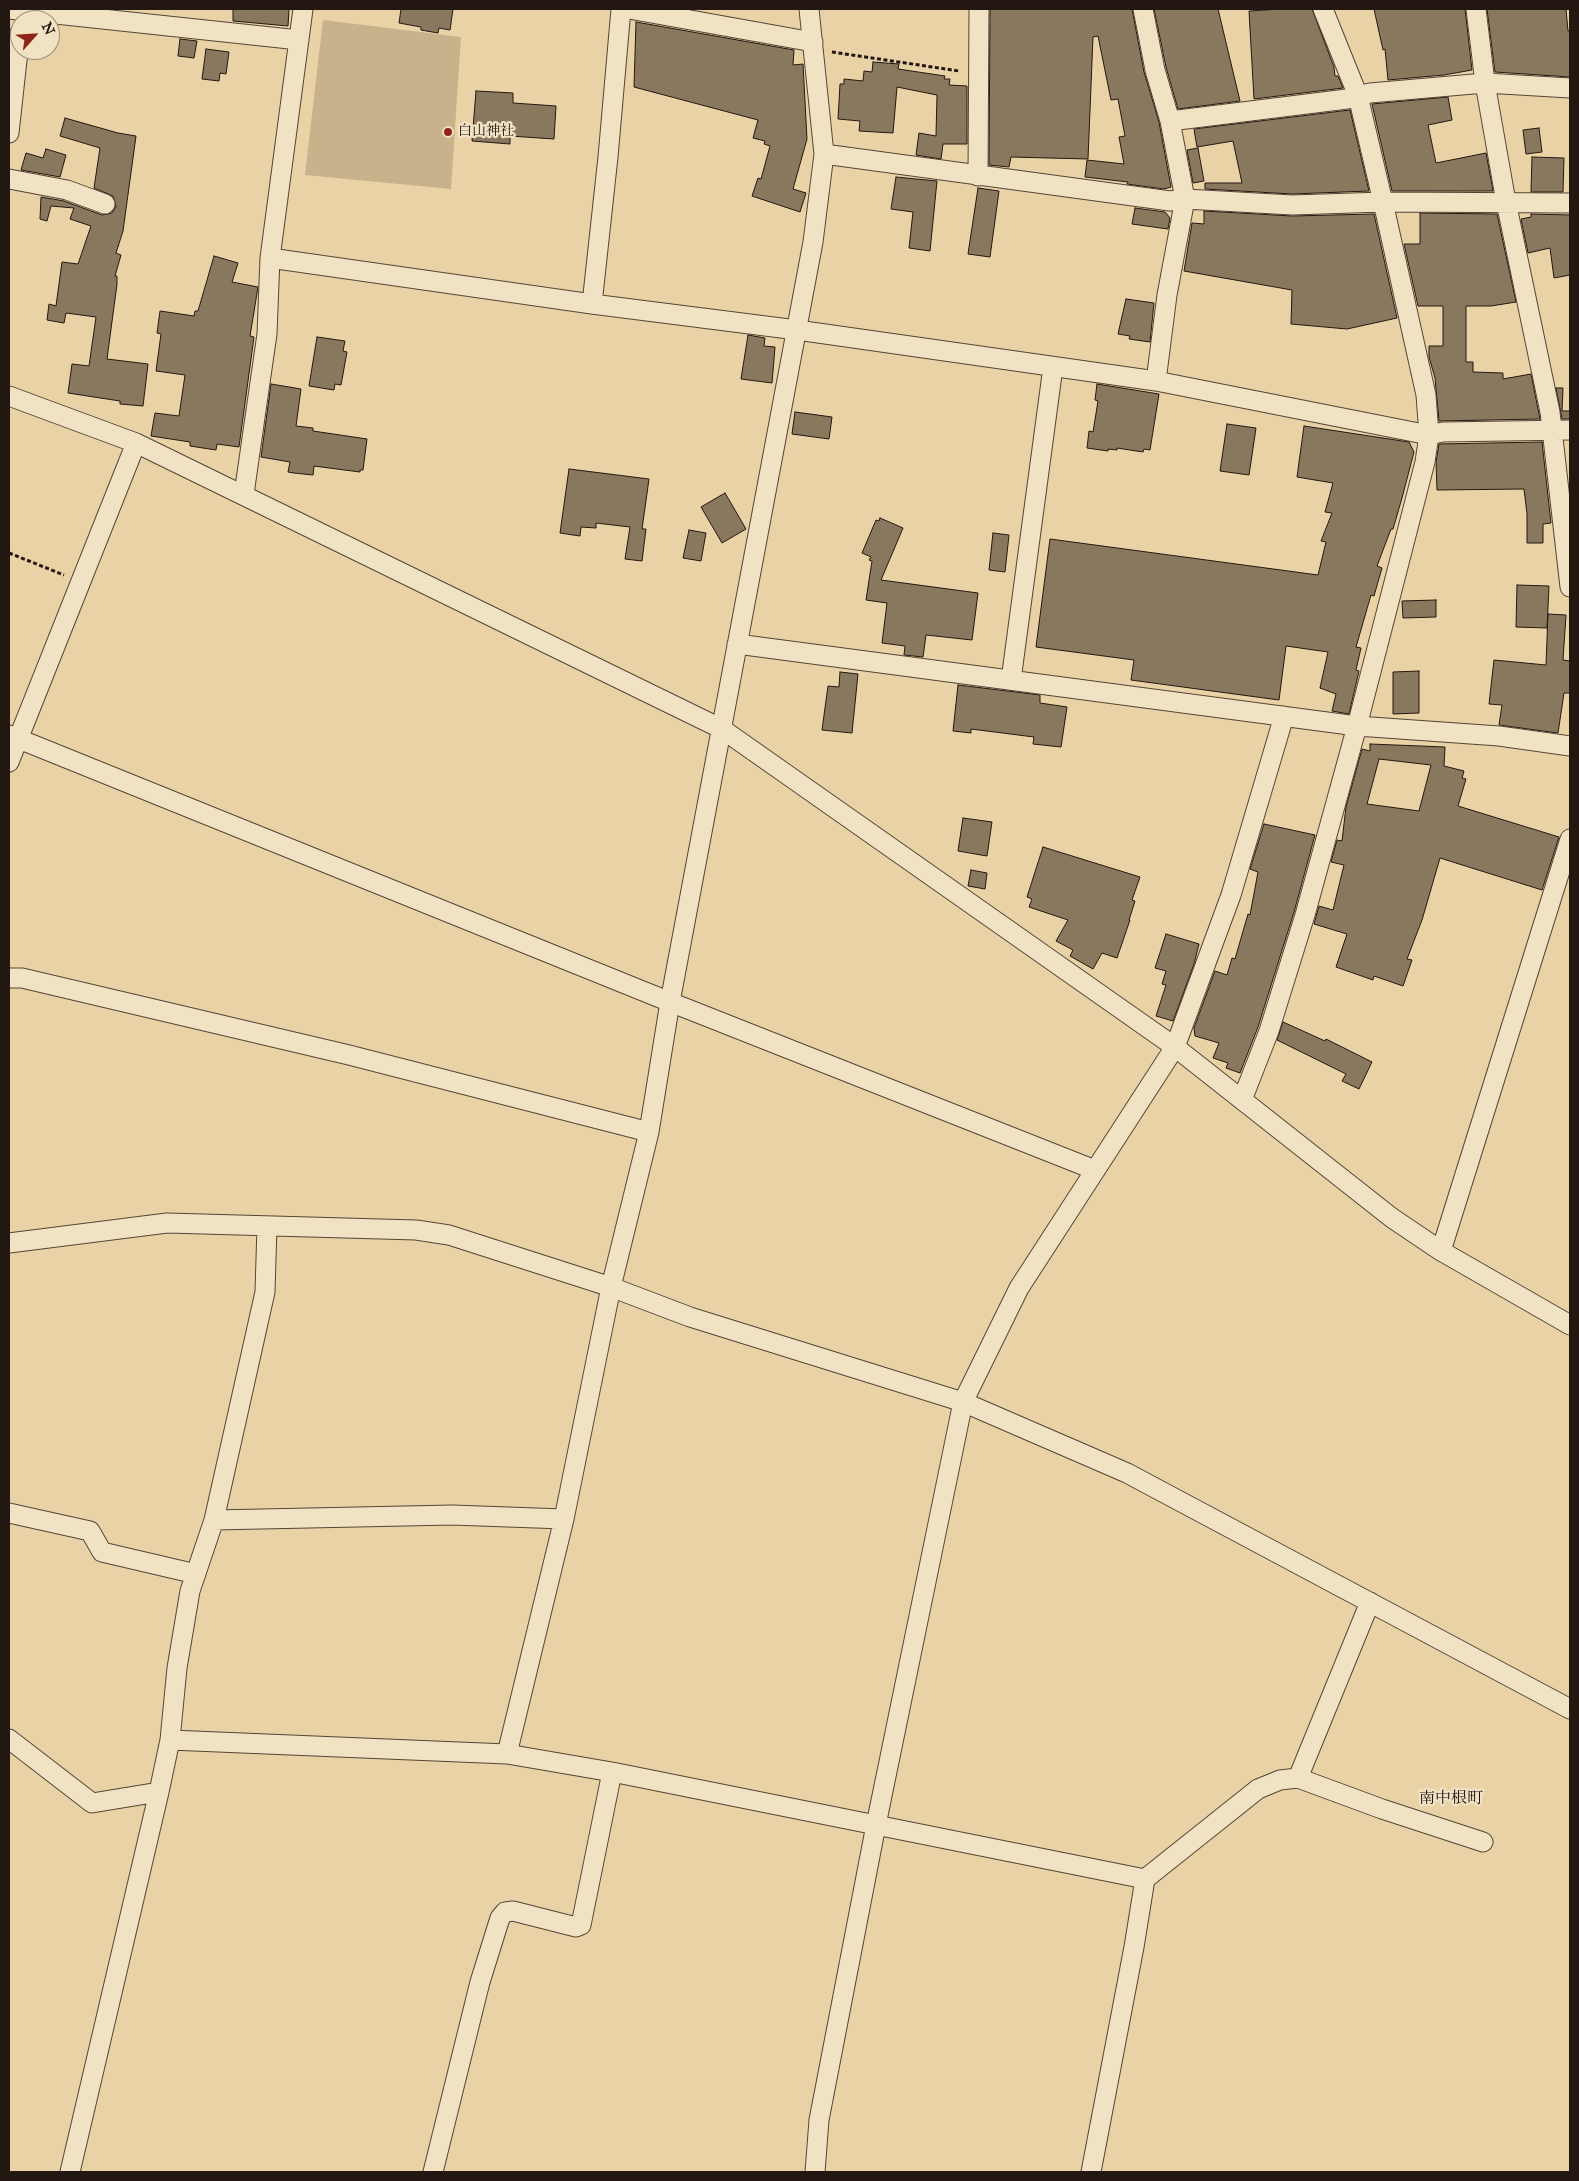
<!DOCTYPE html>
<meta charset="utf-8">
<style>
body{margin:0}
#map{position:relative;width:1579px;height:2181px;overflow:hidden;background:#e9d2a5;font-family:"IM FELL Great Primer",serif}
canvas{display:block}
.frame{position:absolute;inset:0;border:10px solid #231712;pointer-events:none}
.north{position:absolute;left:10px;top:10px;width:50px;height:50px;box-sizing:border-box;background:#f1e2c4;border:1px solid #9f917d;border-radius:50%;rotate:64deg;font-size:14px;font-weight:700;line-height:20px;text-align:center;color:#231712}
.north::after{content:'';display:block;margin:auto;width:18px;height:22px;background:#8f2418;clip-path:polygon(50% 0,100% 100%,50% 72%,0 100%)}
</style>
<div id="map">
<canvas width="1579" height="2181"></canvas>
<div class="frame"></div>
<div class="north">N</div>
</div>
<script>
const context = document.querySelector('canvas').getContext('2d');
context.lineJoin = 'round';
function paint(path, color) { context.fillStyle = color; context.fill(path, 'evenodd'); }
const toPath = rows => new Path2D(rows.map(r => 'M' + r).join(''));
function trace(path, color, width, dash) { context.strokeStyle = color; context.lineWidth = width; context.lineCap = dash ? 'butt' : 'round'; context.setLineDash(dash || []); context.stroke(path); }
function drawText(font, color, halo, rows, align = 'center') {
  context.font = font + ' "IM FELL Great Primer","Noto Serif JP",serif'; context.lineWidth = 4.5; context.setLineDash([]); context.textBaseline = 'middle'; context.strokeStyle = halo; context.fillStyle = color; for (const [text, x, y, turn = 0] of rows) {
    context.save(); context.translate(x, y); context.rotate((+turn || 0) * Math.PI / 180); context.textAlign = isNaN(turn) ? turn : align; if (halo) context.strokeText(text, 0, 0); context.fillText(text, 0, 0); context.restore();
  }
}
paint(toPath([
 [323,20,461,37,451,189,305,175]
]), '#c7b28c');
const building = toPath([
 [233,9,289,9,288,26,233,21,233,9],
 [401,9,453,9,450,30,439,28,438,33,421,30,421,27,399,23,401,9],
 [990,9,1132,9,1144,72,1159,122,1171,187,1164,189,1127,184,1128,182,1085,177,1087,160,1124,164,1119,137,1125,136,1118,99,1111,100,1098,36,1093,37,1088,159,1011,157,1009,167,989,165,990,9],
 [1154,9,1218,9,1240,101,1178,109,1166,67,1154,9],
 [1281,9,1312,9,1334,67,1335,76,1338,76,1343,88,1254,99,1249,11,1281,9],
 [1374,9,1465,9,1472,70,1444,75,1388,80,1385,49,1383,50,1374,9],
 [1487,9,1566,9,1568,31,1570,30,1570,77,1495,72,1487,9],
 [636,22,794,50,793,65,803,64,807,139,793,189,806,193,800,212,752,196,758,178,761,179,770,146,764,144,765,141,753,138,758,120,634,87,636,22],
 [180,39,197,41,194,58,178,56,180,39],
 [206,49,229,52,226,74,220,73,219,81,202,79,206,49],
 [873,62,899,64,898,69,945,76,944,79,950,79,949,85,967,86,967,144,943,144,941,159,916,155,919,133,936,136,937,95,897,87,893,133,859,131,860,121,838,119,840,84,844,84,844,79,863,81,864,71,872,72,873,62],
 [476,91,513,93,513,103,556,106,554,139,510,136,510,144,472,141,476,91],
 [1448,97,1452,120,1428,125,1436,163,1486,153,1493,191,1392,191,1372,104,1448,97],
 [1350,110,1369,191,1292,194,1205,189,1205,183,1242,183,1233,141,1197,147,1194,129,1350,110],
 [65,118,118,133,136,136,123,231,116,253,121,255,115,276,117,276,117,284,107,359,148,364,143,406,120,404,120,401,68,393,72,364,89,366,96,317,66,313,64,323,47,320,49,304,56,306,62,262,78,264,91,226,70,219,74,208,51,206,47,221,40,219,41,197,64,201,102,215,112,213,116,207,113,196,94,188,100,148,60,136,65,118],
 [1539,128,1542,152,1526,154,1523,130,1539,128],
 [1198,148,1204,181,1193,183,1187,150,1198,148],
 [46,149,66,155,60,177,21,170,26,153,43,158,46,149],
 [1532,157,1564,158,1563,192,1531,192,1532,157],
 [896,177,937,181,930,251,909,248,913,212,891,209,896,177],
 [978,188,999,191,990,257,968,254,978,188],
 [1135,208,1165,212,1170,218,1168,229,1132,224,1135,208],
 [1204,211,1292,216,1374,214,1397,318,1347,329,1291,324,1292,290,1184,271,1192,223,1204,224,1204,211],
 [1420,213,1497,214,1516,302,1491,306,1466,306,1466,362,1473,362,1473,372,1503,373,1503,379,1531,374,1540,419,1439,421,1435,378,1429,357,1429,346,1443,346,1443,306,1418,306,1404,244,1420,244,1420,213],
 [1531,214,1570,215,1570,275,1554,278,1550,248,1528,253,1521,219,1531,217,1531,214],
 [214,256,238,263,232,282,258,287,250,336,254,337,239,447,217,444,216,450,190,446,190,442,151,436,155,413,179,416,185,375,156,371,161,334,157,333,160,311,194,316,195,311,198,311,214,256],
 [1126,299,1154,303,1150,342,1129,339,1130,336,1118,334,1126,299],
 [748,335,765,338,764,346,775,347,772,383,741,379,748,335],
 [317,337,345,341,343,351,347,352,341,385,335,384,334,390,309,386,317,337],
 [271,384,301,389,296,426,313,428,313,431,367,439,363,470,360,470,360,472,314,466,313,475,294,473,288,472,290,462,261,457,271,384],
 [1097,384,1159,394,1150,450,1144,449,1143,452,1117,448,1117,450,1108,449,1108,451,1087,448,1089,431,1093,432,1098,401,1095,400,1097,384],
 [1556,388,1563,388,1562,411,1570,411,1570,419,1562,419,1556,388],
 [795,412,832,417,829,439,792,434,795,412],
 [1227,424,1256,428,1249,475,1220,471,1227,424],
 [1304,426,1409,442,1414,452,1402,498,1393,529,1391,529,1377,566,1382,568,1374,596,1371,595,1356,647,1361,648,1356,670,1359,671,1349,714,1332,711,1336,694,1320,688,1328,652,1286,646,1279,700,1131,680,1134,660,1036,647,1050,539,1318,575,1326,542,1321,541,1332,513,1325,512,1333,483,1297,477,1304,426],
 [1542,442,1551,523,1543,524,1543,543,1527,543,1527,514,1524,489,1437,490,1436,462,1439,444,1542,442],
 [569,469,649,479,642,529,646,529,642,561,625,559,630,527,596,523,596,528,581,527,580,536,560,533,569,469],
 [725,493,746,529,722,543,701,507,725,493],
 [880,518,903,528,881,580,978,593,972,640,926,635,923,657,904,655,905,646,882,643,887,603,866,600,872,561,869,560,871,557,862,553,876,520,879,521,880,518],
 [689,530,706,533,701,561,683,558,689,530],
 [993,533,1009,535,1005,572,989,570,993,533],
 [1517,585,1549,586,1547,628,1516,627,1517,585],
 [1436,600,1436,617,1403,618,1402,601,1436,600],
 [1548,614,1566,615,1563,660,1570,661,1570,693,1564,693,1558,733,1499,725,1502,705,1489,704,1494,660,1546,665,1548,614],
 [1419,671,1419,713,1393,714,1393,672,1419,671],
 [840,672,858,674,852,733,822,730,828,686,839,687,840,672],
 [958,685,1040,695,1040,703,1067,707,1061,747,1033,744,1034,737,971,729,971,733,953,731,958,685],
 [1370,744,1445,747,1444,766,1464,771,1462,778,1466,779,1458,806,1559,837,1542,890,1440,858,1422,920,1407,959,1412,960,1403,986,1374,976,1373,980,1336,967,1347,934,1314,924,1319,906,1333,910,1344,865,1331,862,1337,840,1342,841,1346,807,1362,749,1370,751,1370,744],
 [1379,759,1431,765,1419,811,1367,804,1379,759],
 [963,818,992,822,987,856,958,851,963,818],
 [1264,824,1315,835,1294,912,1258,1027,1240,1073,1226,1068,1228,1063,1213,1058,1219,1043,1195,1036,1194,1028,1215,971,1227,975,1232,958,1235,959,1248,914,1250,915,1258,872,1250,869,1264,824],
 [1043,847,1140,877,1132,900,1135,901,1129,920,1130,920,1117,958,1102,953,1093,969,1070,956,1073,950,1056,941,1068,920,1029,907,1032,899,1027,897,1043,847],
 [971,870,987,873,985,889,968,886,971,870],
 [1166,934,1199,944,1194,964,1173,1021,1156,1016,1166,985,1162,984,1166,971,1155,968,1166,934],
 [1283,1022,1325,1041,1326,1039,1372,1062,1359,1089,1342,1081,1346,1074,1277,1040,1283,1022]
]);
paint(building, '#8a785e');
trace(building, '#231712', 1);
const minor = toPath([
 [9,9,299,40],
 [629,9,813,42],
 [1143,9,1155,70,1170,121,1185,199,1167,295,1156,381],
 [1476,9,1485,83,1506,202,1550,412,1570,587],
 [1170,121,1347,99,1370,93,1485,83,1570,88],
 [9,133,20,33],
 [824,154,1170,201,1185,199,1292,205,1383,202,1570,203],
 [978,176,979,9],
 [9,179,67,190,105,204],
 [270,258,592,304,797,330,1156,381,1429,435,1443,432,1570,430],
 [592,304,608,157,621,9],
 [9,396,136,443,722,729,1175,1047,1392,1218,1441,1251,1570,1325],
 [244,494,267,334,270,258,303,9],
 [737,644,1357,726,1499,736,1570,746],
 [1011,680,1053,367],
 [9,735,670,1002,1095,1170],
 [9,762,136,443],
 [9,978,22,978,349,1055,649,1132],
 [1242,1100,1269,1031,1305,915,1357,726,1425,462,1429,435,1426,395,1383,202,1358,96,1323,9],
 [9,1243,167,1223,416,1230,449,1235,611,1287,690,1317,963,1402,1127,1473,1570,1709],
 [1441,1251,1570,839],
 [9,1513,90,1531,102,1552,196,1574],
 [214,1520,452,1515,564,1519],
 [9,1739,92,1803,159,1792],
 [170,1740,507,1754,612,1772,1145,1879],
 [507,1754,564,1519,611,1287,649,1132,670,1002,813,242,824,154,809,9],
 [1298,1778,1370,1602],
 [70,2172,159,1792,170,1740,177,1668,190,1591,214,1520,265,1292,267,1226],
 [433,2172,480,1982,500,1918,505,1912,513,1911,576,1927,581,1925,612,1772],
 [815,2172,819,2120,876,1825,963,1402,1019,1288,1175,1047,1231,895,1284,716],
 [1091,2172,1134,1947,1145,1879,1258,1789,1280,1780,1298,1778,1382,1809,1483,1842]
]);
trace(minor, '#544637', 21);
trace(toPath([
 [832,52,959,71],
 [9,553,64,575]
]), '#231712', 3, [4, 2.5]);
trace(minor, '#f1e2c4', 19);
for (const [x, y, r, color] of [
 [448,132,5,"#8f2418"]
]) { const dot = new Path2D(); dot.arc(x, y, r, 0, 2 * Math.PI); context.fillStyle = color; context.fill(dot); trace(dot, '#f1e2c4', 2); }
drawText('14px', '#231712', '#f1e2c4', [
 ["白山神社",458,132]
], 'left');
drawText('16px', '#231712', '#f1e2c4', [
 ["南中根町",1451,1799]
]);
</script>
